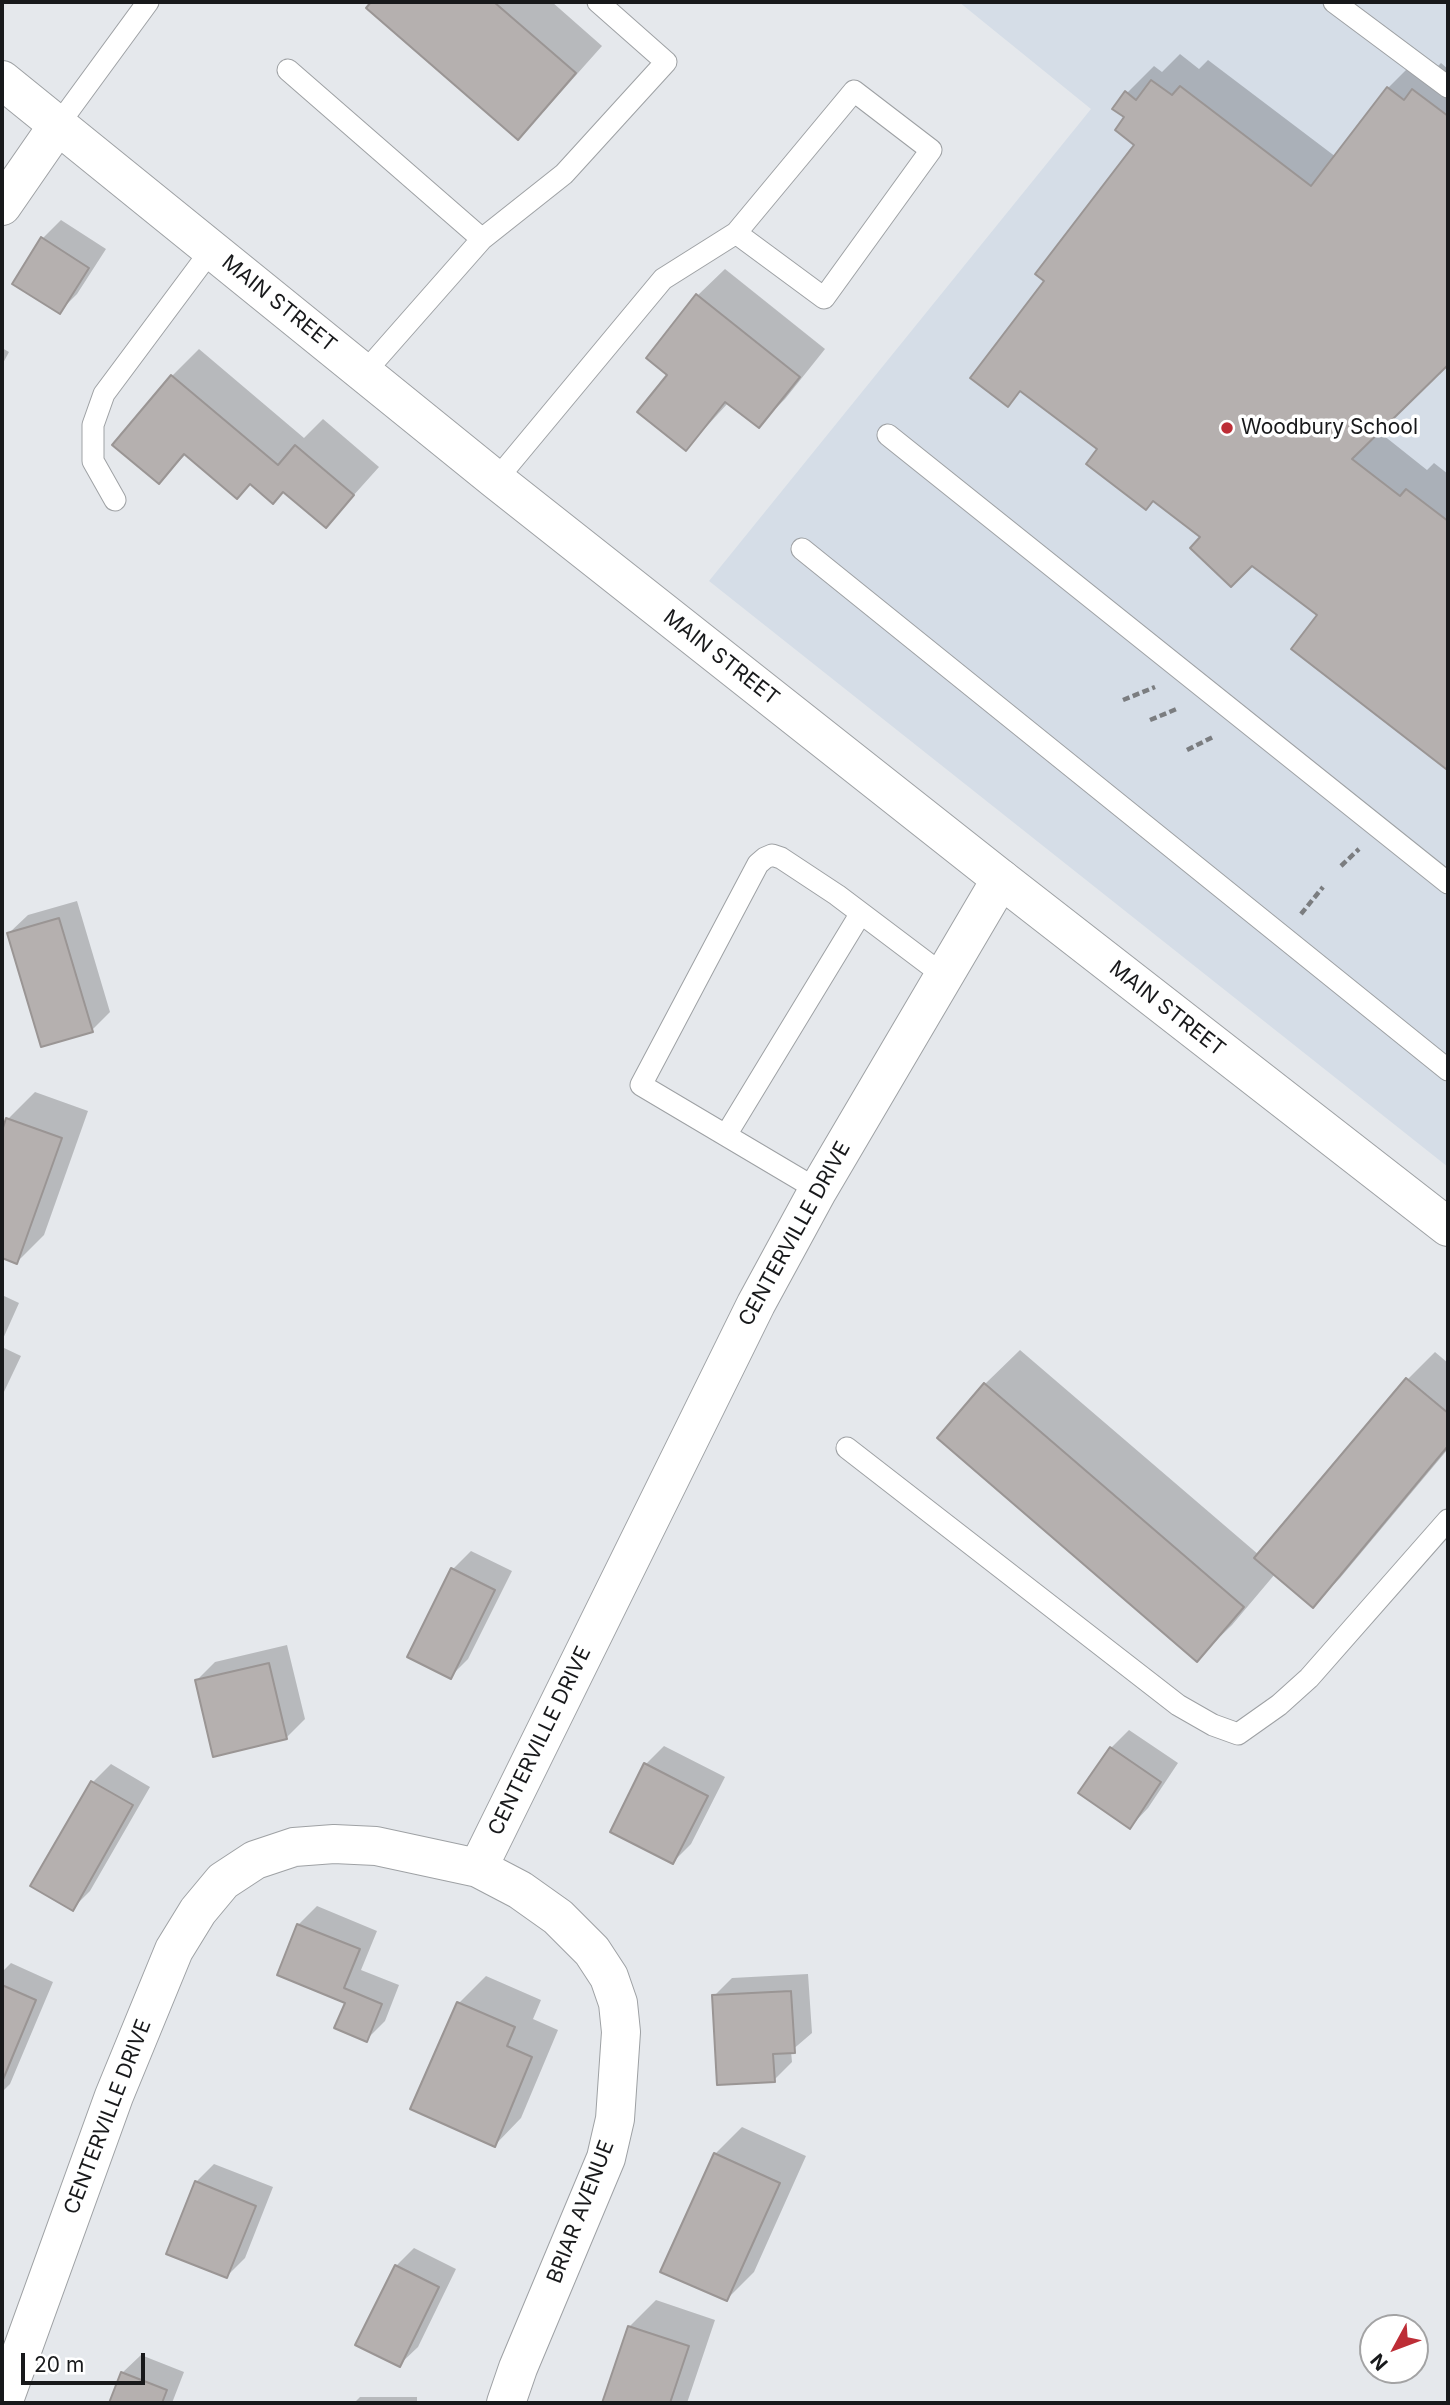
<!DOCTYPE html>
<style>
body{margin:0}
#map{position:relative;width:1450px;height:2405px;overflow:hidden;background:#e5e8ec;font-family:Inter,sans-serif}
canvas{display:block}
.frame{position:absolute;inset:0;border:4px solid #18191b;pointer-events:none}
.north{position:absolute;left:1359px;top:2314px;width:70px;height:70px;box-sizing:border-box;background:#fff;border:2px solid #a3a3a4;border-radius:50%;rotate:229deg;font-size:19px;font-weight:700;line-height:28px;text-align:center;color:#18191b}
.north::after{content:'';display:block;margin:auto;width:24px;height:32px;background:#bd2d36;clip-path:polygon(50% 0,100% 100%,50% 72%,0 100%)}
.scale{position:absolute;left:21px;top:2353px;width:124px;height:32px;box-sizing:border-box;border:4px solid #18191b;border-top:0;padding-left:9px;font-size:21px;line-height:24px;white-space:nowrap;color:#18191b;-webkit-text-stroke:5px #fff;paint-order:stroke}
</style>
<div id="map">
<canvas width="1450" height="2405"></canvas>
<div class="frame"></div>
<div class="north">N</div>
<div class="scale">20 m</div>
</div>
<script>
const context = document.querySelector('canvas').getContext('2d');
context.lineJoin = 'round';
function paint(path, color) { context.fillStyle = color; context.fill(path, 'evenodd'); }
const toPath = rows => new Path2D(rows.map(r => 'M' + r).join(''));
function trace(path, color, width, dash) { context.strokeStyle = color; context.lineWidth = width; context.lineCap = dash ? 'butt' : 'round'; context.setLineDash(dash || []); context.stroke(path); }
function drawText(font, color, halo, rows, align = 'center') {
  context.font = font + ' Inter,sans-serif'; context.lineWidth = 7; context.setLineDash([]); context.textBaseline = 'middle'; context.strokeStyle = halo; context.fillStyle = color; for (const [text, x, y, turn = 0] of rows) {
    context.save(); context.translate(x, y); context.rotate((+turn || 0) * Math.PI / 180); context.textAlign = isNaN(turn) ? turn : align; if (halo) context.strokeText(text, 0, 0); context.fillText(text, 0, 0); context.restore();
  }
}
paint(toPath([
 [959,2,1448,2,1448,1167,709,581,1091,109]
]), '#d5dde7');
paint(toPath([
 [374,2,552,2,602,46,545,110,518,137,369,7],
 [1180,54,1199,69,1208,60,1336,157,1388,88,1415,61,1431,73,1441,63,1448,69,1448,362,1378,431,1427,470,1434,463,1448,474,1448,764,1446,766,1319,615,1252,564,1203,537,1100,449,1022,390,1008,404,1047,281,1136,144,1127,117,1127,93,1154,66,1162,72],
 [61,220,106,249,77,294,59,312,14,284,43,238],
 [725,269,825,349,785,399,758,426,728,403,686,449,669,375,648,358,698,295],
 [2,348,9,352,2,365],
 [199,349,304,438,323,419,379,467,326,526,284,491,251,483,186,454,159,482,172,376],
 [77,901,110,1012,92,1030,9,933,28,915],
 [35,1092,88,1111,44,1235,17,1262,2,1256,2,1136,8,1119],
 [2,1295,19,1303,2,1341],
 [2,1347,21,1356,2,1396],
 [1020,1350,1259,1555,1408,1379,1435,1352,1448,1363,1448,1449,1340,1578,1313,1605,1275,1574,1232,1625,1197,1659,985,1384],
 [471,1551,512,1571,468,1659,450,1677,453,1569],
 [287,1645,305,1719,287,1737,197,1680,215,1662],
 [1129,1730,1178,1763,1148,1808,1130,1827,1111,1748],
 [664,1746,725,1777,691,1844,673,1862,612,1831,646,1764],
 [111,1764,150,1787,90,1891,72,1909,93,1782],
 [317,1906,377,1931,361,1970,399,1985,385,2021,366,2040,347,2002,279,1974,298,1925],
 [11,1963,53,1982,10,2084,2,2092,2,1972],
 [808,1974,812,2033,791,2051,792,2062,774,2080,714,1996,732,1978],
 [486,1976,541,2000,533,2019,558,2030,521,2118,495,2145,412,2108,459,2003],
 [742,2127,806,2156,754,2272,727,2299,715,2154],
 [214,2164,273,2187,245,2258,227,2276,196,2182],
 [414,2248,456,2269,418,2347,399,2365,396,2266],
 [656,2300,715,2320,687,2403,604,2403,629,2327],
 [141,2355,184,2372,172,2403,111,2403,122,2373],
 [360,2397,417,2397,417,2403,354,2403]
]), '#0003');
const building = toPath([
 [371,2,494,2,576,73,518,140,366,8,371,2],
 [1151,80,1172,95,1180,86,1311,186,1387,87,1404,100,1412,89,1448,116,1448,365,1352,459,1400,496,1406,489,1448,521,1448,766,1446,769,1291,649,1317,615,1252,566,1231,587,1190,548,1200,537,1153,501,1146,510,1086,464,1097,449,1020,391,1008,407,970,378,1044,281,1035,274,1134,145,1115,130,1124,117,1112,109,1125,91,1136,100,1151,80],
 [41,237,89,268,60,314,12,284,41,237],
 [696,294,800,377,759,428,725,402,686,451,637,412,667,375,646,358,696,294],
 [171,375,278,465,295,445,354,495,326,528,283,492,273,504,250,484,237,499,184,454,159,484,112,445,171,375],
 [59,918,93,1032,41,1047,7,933,59,918],
 [6,1118,62,1138,17,1264,2,1258,2,1131,6,1118],
 [1406,1378,1448,1413,1448,1446,1313,1608,1254,1558,1406,1378],
 [984,1383,1244,1607,1197,1662,937,1438,984,1383],
 [451,1568,495,1590,451,1679,407,1657,451,1568],
 [269,1663,287,1739,213,1757,195,1680,269,1663],
 [1110,1747,1161,1782,1130,1829,1078,1793,1110,1747],
 [644,1763,708,1796,673,1864,610,1832,644,1763],
 [91,1781,133,1805,73,1911,30,1886,91,1781],
 [297,1924,360,1949,344,1988,382,2004,367,2042,334,2028,345,2003,277,1975,297,1924],
 [2,1985,36,2000,2,2082,2,1985],
 [791,1991,795,2053,773,2054,775,2082,717,2085,712,1995,791,1991],
 [457,2002,515,2027,507,2046,532,2057,495,2147,410,2109,457,2002],
 [714,2153,780,2183,727,2301,660,2272,714,2153],
 [195,2181,256,2206,227,2278,166,2254,195,2181],
 [395,2265,439,2287,400,2367,355,2345,395,2265],
 [628,2326,689,2346,670,2403,602,2403,628,2326],
 [121,2372,167,2390,162,2403,109,2403,121,2372]
]);
paint(building, '#b5b0af');
trace(building, '#9a9594', 2);
const lane = toPath([
 [1334,2,1448,87],
 [288,70,482,239],
 [58,125,148,2],
 [364,373,482,239,564,174,666,62,598,2],
 [888,435,1448,883],
 [496,480,663,279,736,233,854,91,931,150,824,298,736,233],
 [115,500,93,461,93,425,104,394,212,249],
 [802,549,1448,1070],
 [726,1135,861,913],
 [818,1190,641,1085,758,864,765,858,772,855,781,858,837,895,943,975],
 [847,1448,1178,1705,1213,1725,1238,1734,1279,1705,1309,1678,1448,1520]
]);
const street = toPath([
 [2,206,58,125],
 [478,1868,520,1890,558,1917,592,1951,609,1977,618,2003,621,2032,615,2119,606,2158,518,2368,506,2403],
 [3,2403,114,2096,174,1950,198,1911,223,1881,255,1860,294,1847,334,1844,376,1846,478,1868,756,1304,818,1190,1001,879]
]);
const secondary = toPath([
 [2,80,496,480,1001,879,1448,1227]
]);
trace(lane, '#9ea1a4', 23);
trace(street, '#9ea1a4', 40);
trace(secondary, '#9ea1a4', 40);
trace(toPath([
 [1123,700,1155,687],
 [1150,720,1179,708],
 [1187,750,1215,736],
 [1341,866,1359,849],
 [1301,914,1323,887]
]), '#7b7d80', 4.5, [7, 3.5]);
trace(lane, '#fff', 21);
trace(street, '#fff', 38);
trace(secondary, '#fff', 38);
for (const [x, y, r, color] of [
 [1227,428,7,"#bd2d36"]
]) { const dot = new Path2D(); dot.arc(x, y, r, 0, 2 * Math.PI); context.fillStyle = color; context.fill(dot); trace(dot, '#fff', 2.5); }
drawText('21px', '#18191b', '#fff', [
 ["MAIN STREET",279,304,39],
 ["MAIN STREET",721,658,38],
 ["MAIN STREET",1167,1009,38],
 ["CENTERVILLE DRIVE",795,1234,-61],
 ["CENTERVILLE DRIVE",540,1741,-64],
 ["CENTERVILLE DRIVE",108,2117,-69],
 ["BRIAR AVENUE",581,2212,-69]
]);
drawText('21px', '#18191b', '#fff', [
 ["Woodbury School",1241,428]
], 'left');
</script>
